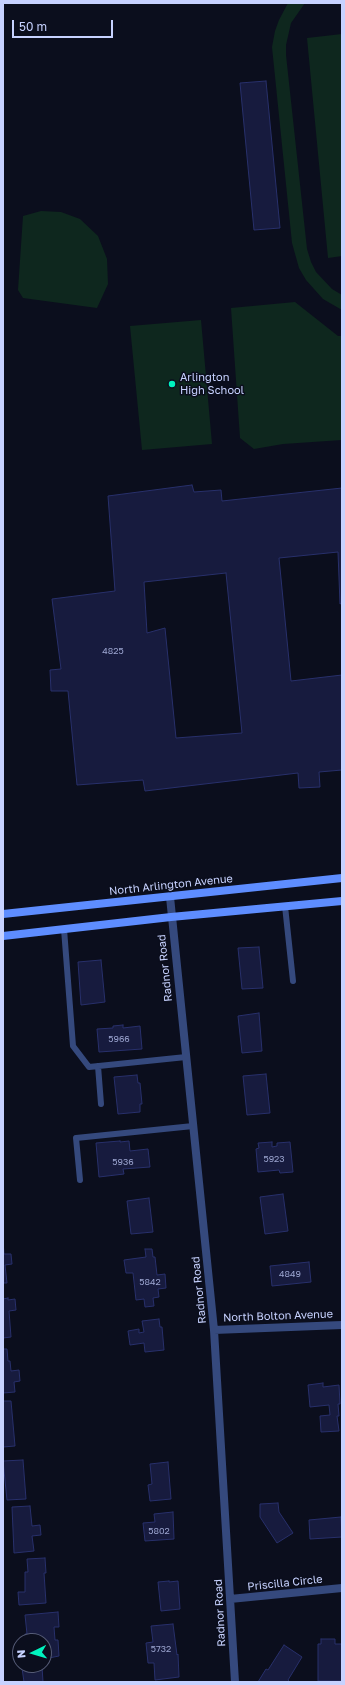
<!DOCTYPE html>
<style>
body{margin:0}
#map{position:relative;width:345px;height:1685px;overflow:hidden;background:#0b0e1d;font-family:"Golos Text",sans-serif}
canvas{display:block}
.frame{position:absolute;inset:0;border:4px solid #c7d2ff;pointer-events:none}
.north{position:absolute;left:12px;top:1633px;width:40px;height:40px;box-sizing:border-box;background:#0b0e1d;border:1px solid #565c77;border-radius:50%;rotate:265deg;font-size:11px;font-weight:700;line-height:16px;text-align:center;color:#c7d2ff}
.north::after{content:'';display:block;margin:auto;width:14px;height:18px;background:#00f2be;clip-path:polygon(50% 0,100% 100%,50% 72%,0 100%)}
.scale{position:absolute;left:12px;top:20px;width:101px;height:18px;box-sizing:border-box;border:2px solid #c7d2ff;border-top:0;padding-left:5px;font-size:12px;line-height:14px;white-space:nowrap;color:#c7d2ff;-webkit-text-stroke:3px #0b0e1d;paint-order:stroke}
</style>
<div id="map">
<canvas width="345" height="1685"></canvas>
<div class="frame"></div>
<div class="north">N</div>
<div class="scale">50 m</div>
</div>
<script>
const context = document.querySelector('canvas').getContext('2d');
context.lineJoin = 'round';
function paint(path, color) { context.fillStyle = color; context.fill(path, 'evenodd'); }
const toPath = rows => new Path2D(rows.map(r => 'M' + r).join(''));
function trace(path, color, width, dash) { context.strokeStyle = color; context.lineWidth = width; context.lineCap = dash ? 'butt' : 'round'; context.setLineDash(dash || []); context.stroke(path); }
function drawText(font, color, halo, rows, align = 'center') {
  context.font = font + ' "Golos Text",sans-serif'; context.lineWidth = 3; context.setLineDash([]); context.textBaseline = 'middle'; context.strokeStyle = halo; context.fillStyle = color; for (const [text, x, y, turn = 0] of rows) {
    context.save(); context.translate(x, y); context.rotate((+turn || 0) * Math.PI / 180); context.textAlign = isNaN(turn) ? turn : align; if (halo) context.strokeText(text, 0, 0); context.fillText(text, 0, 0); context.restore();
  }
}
paint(toPath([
 [288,3,305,3,291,23,286,45,286,55,307,249,311,262,316,272,332,289,342,295,342,310,323,299,306,280,299,268,292,243,272,47,275,31,279,20],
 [342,34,342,256,328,258,307,38],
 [41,211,61,212,80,219,98,236,107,259,108,284,97,308,23,298,18,290,23,216],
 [295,302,338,336,342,336,342,440,283,444,254,449,240,438,231,308],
 [201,320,212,444,142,450,130,326]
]), '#0e271e');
const building = toPath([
 [266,81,280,228,254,230,240,83,266,81],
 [192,485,194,492,221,490,222,501,342,488,342,603,340,604,338,552,279,558,291,681,342,675,342,770,319,772,320,787,299,788,298,773,145,791,143,780,77,785,68,691,51,691,50,670,61,669,52,599,115,591,108,496,192,485],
 [226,573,242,733,176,738,165,628,147,633,144,582,226,573],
 [259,947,263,988,242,989,238,948,259,947],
 [101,960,105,1002,81,1005,78,962,101,960],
 [259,1013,262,1051,242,1053,238,1016,259,1013],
 [123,1025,123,1028,140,1026,142,1049,99,1052,97,1029,113,1028,113,1026,123,1025],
 [266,1074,270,1113,247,1115,243,1076,266,1074],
 [137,1075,138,1083,140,1083,142,1104,140,1104,140,1112,118,1114,114,1077,137,1075],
 [120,1141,120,1142,129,1141,130,1151,148,1149,150,1167,123,1169,124,1174,99,1177,96,1143,120,1141],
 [272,1142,272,1147,277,1146,277,1143,290,1142,293,1172,280,1173,279,1170,258,1172,256,1149,259,1148,258,1143,272,1142],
 [283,1194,288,1231,265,1234,260,1197,283,1194],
 [149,1198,153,1232,131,1234,127,1201,149,1198],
 [3,1241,4,1254,11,1254,12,1264,5,1265,7,1283,3,1283,3,1241],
 [145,1249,152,1249,153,1257,155,1257,157,1275,165,1274,166,1288,158,1289,159,1297,153,1298,154,1306,145,1307,144,1299,136,1300,133,1273,126,1273,124,1260,146,1257,145,1249],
 [309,1262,311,1282,272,1286,270,1266,309,1262],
 [8,1298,8,1300,15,1299,16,1310,9,1311,11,1337,3,1338,3,1299,8,1298],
 [159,1319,160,1327,162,1327,164,1350,145,1352,144,1343,130,1345,128,1331,139,1329,139,1333,144,1332,142,1321,159,1319],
 [3,1349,7,1349,8,1361,10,1361,11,1371,19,1370,20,1381,14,1382,15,1392,3,1393,3,1349],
 [323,1383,323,1387,339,1385,340,1404,338,1404,339,1416,337,1416,339,1431,321,1432,320,1416,330,1415,329,1405,310,1407,308,1385,323,1383],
 [3,1401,11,1401,15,1446,3,1447,3,1401],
 [23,1460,26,1499,7,1500,3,1461,23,1460],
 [168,1462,171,1499,150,1501,148,1485,152,1484,150,1464,168,1462],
 [278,1503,279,1512,293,1533,277,1543,260,1517,260,1504,278,1503],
 [30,1506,32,1526,40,1525,41,1535,32,1536,34,1551,14,1553,12,1507,30,1506],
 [173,1512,174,1539,145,1541,143,1523,155,1522,154,1514,173,1512],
 [341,1517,342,1537,310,1539,309,1520,341,1517],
 [45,1558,46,1573,44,1573,46,1603,19,1605,18,1592,25,1592,25,1572,28,1572,27,1559,45,1558],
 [169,1581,169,1582,178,1581,180,1609,161,1611,158,1582,169,1581],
 [58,1612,59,1627,54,1627,55,1640,58,1640,59,1656,44,1659,44,1641,25,1641,25,1634,27,1634,25,1615,58,1612],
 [173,1624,177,1655,178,1654,179,1677,155,1680,154,1663,148,1663,146,1643,153,1642,151,1626,173,1624],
 [321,1639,335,1639,335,1644,342,1644,342,1681,318,1681,318,1644,321,1644,321,1639],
 [284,1645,302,1657,288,1680,290,1682,258,1682,266,1669,268,1670,284,1645],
 [42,1666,43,1682,24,1682,22,1668,42,1666]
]);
paint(building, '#171b3e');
trace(building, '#28306b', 1);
trace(toPath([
 [285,906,293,981],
 [64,929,73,1046,89,1067,186,1057],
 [98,1066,101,1104],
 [80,1180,76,1138,193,1126]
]), '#35497d', 6);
trace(toPath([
 [170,897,214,1330,235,1682],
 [214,1330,342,1325],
 [230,1599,342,1588]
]), '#35497d', 8);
trace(toPath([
 [3,914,342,878],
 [3,936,171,917,342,901]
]), '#5e8dff', 8);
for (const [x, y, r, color] of [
 [172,384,4,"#00f2be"]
]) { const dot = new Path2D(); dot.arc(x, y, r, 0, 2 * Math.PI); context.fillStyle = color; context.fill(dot); trace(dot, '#0b0e1d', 1.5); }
drawText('9px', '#9ba4cf', null, [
 ["4825",113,651],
 ["5966",119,1039],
 ["5923",274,1159],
 ["5936",123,1162],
 ["4849",290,1274],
 ["5842",150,1282],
 ["5802",159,1531],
 ["5732",161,1649]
]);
drawText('11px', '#c7d2ff', '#0b0e1d', [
 ["Arlington",180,378],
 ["High School",180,391]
], 'left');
drawText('11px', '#c7d2ff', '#0b0e1d', [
 ["North Arlington Avenue",171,885,-6],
 ["Radnor Road",165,968,-96],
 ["Radnor Road",199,1290,-96],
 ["North Bolton Avenue",278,1316,-2],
 ["Priscilla Circle",285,1583,-6],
 ["Radnor Road",220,1613,-93]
]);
</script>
